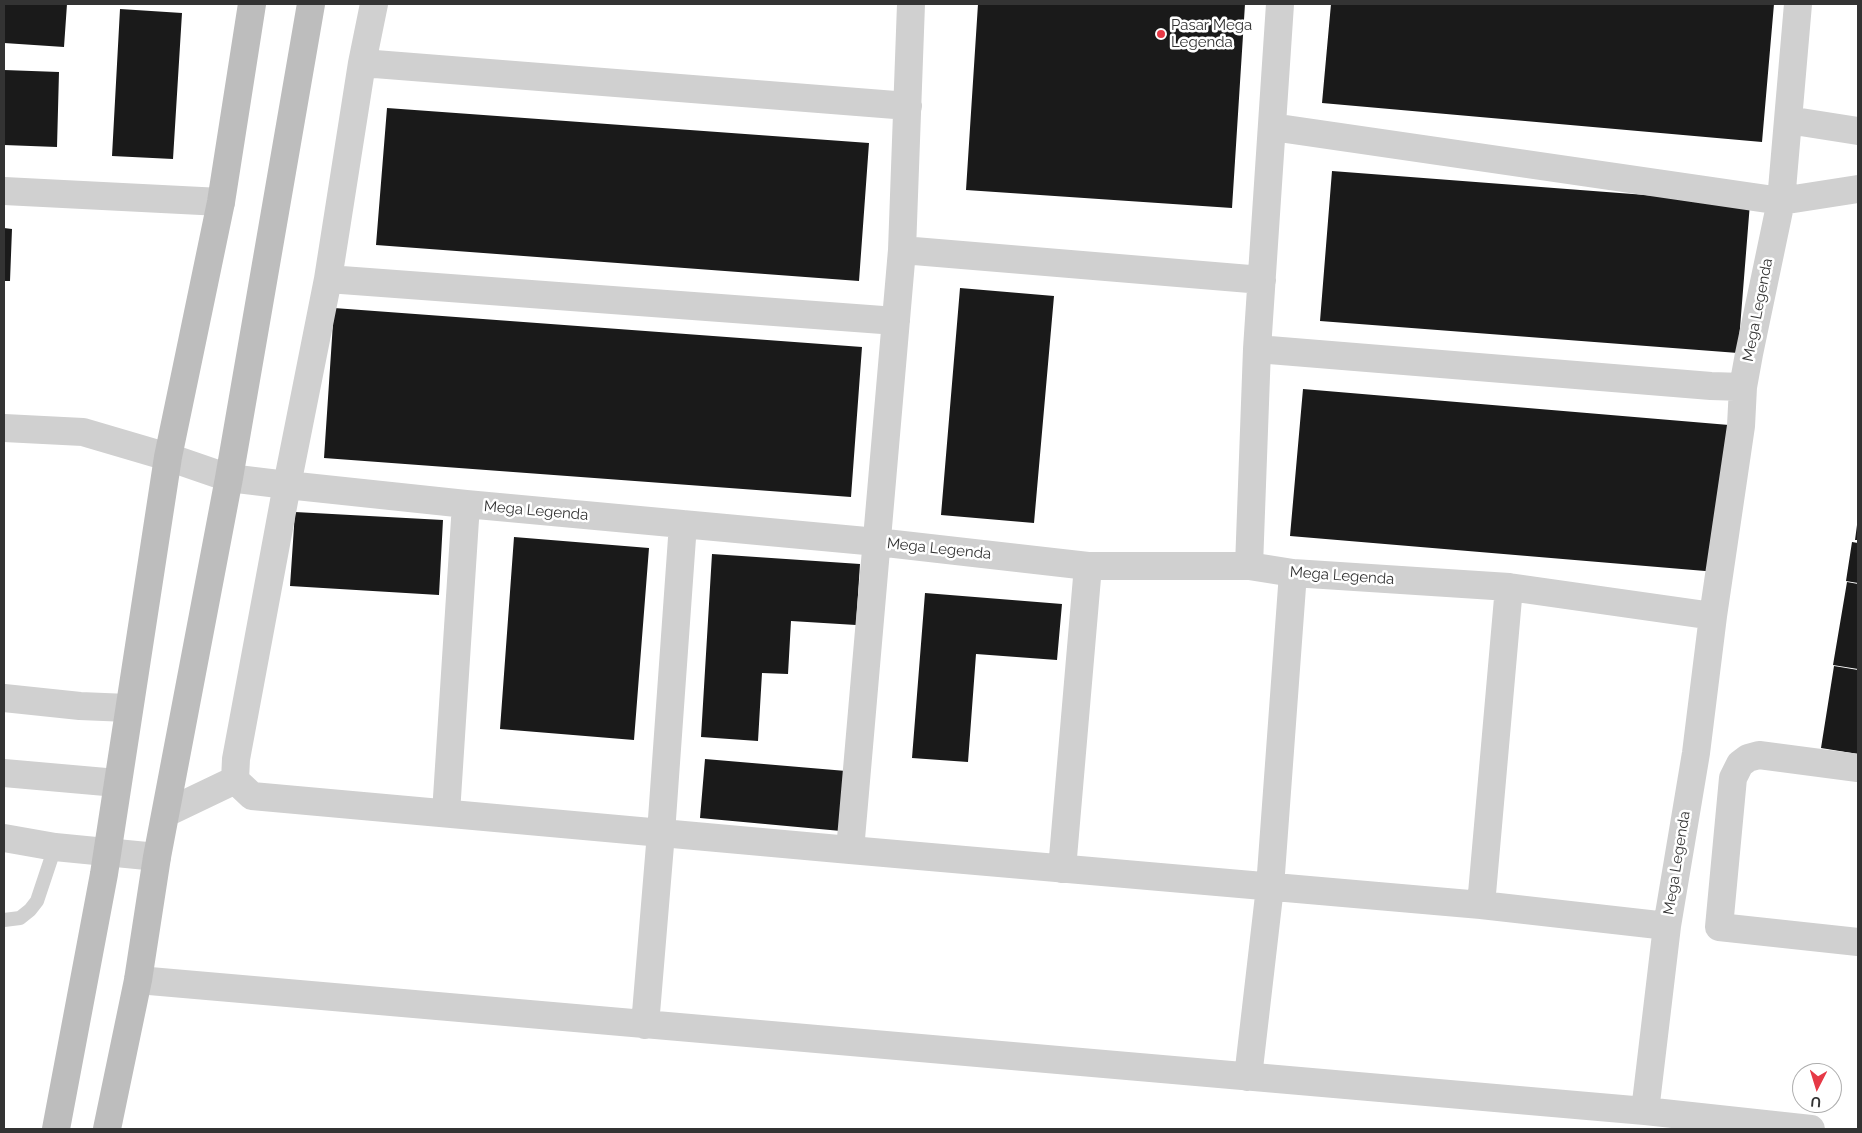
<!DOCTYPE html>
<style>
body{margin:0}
#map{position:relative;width:1862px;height:1133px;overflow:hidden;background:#fff;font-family:Raleway,sans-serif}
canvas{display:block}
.frame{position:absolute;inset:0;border:5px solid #333;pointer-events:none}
.north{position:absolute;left:1792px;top:1063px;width:50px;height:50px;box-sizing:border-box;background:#fff;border:1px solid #adadad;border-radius:50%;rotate:185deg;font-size:14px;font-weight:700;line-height:20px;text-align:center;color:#333}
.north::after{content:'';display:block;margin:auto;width:18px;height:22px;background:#e63946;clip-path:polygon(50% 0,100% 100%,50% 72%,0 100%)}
</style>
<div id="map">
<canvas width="1862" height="1133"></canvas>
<div class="frame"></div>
<div class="north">U</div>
</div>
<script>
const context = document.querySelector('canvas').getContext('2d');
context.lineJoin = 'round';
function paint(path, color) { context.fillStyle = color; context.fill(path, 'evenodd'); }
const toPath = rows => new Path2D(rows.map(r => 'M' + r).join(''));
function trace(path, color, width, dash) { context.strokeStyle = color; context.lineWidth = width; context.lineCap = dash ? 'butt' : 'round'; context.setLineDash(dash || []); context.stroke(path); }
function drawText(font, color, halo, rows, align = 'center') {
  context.font = font + ' Raleway,sans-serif'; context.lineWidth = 5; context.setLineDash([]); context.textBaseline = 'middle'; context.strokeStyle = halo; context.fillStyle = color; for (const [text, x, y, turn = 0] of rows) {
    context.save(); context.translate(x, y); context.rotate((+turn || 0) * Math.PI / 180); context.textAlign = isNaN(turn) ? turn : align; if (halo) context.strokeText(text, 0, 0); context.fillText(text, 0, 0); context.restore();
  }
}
paint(toPath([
 [4,4,67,4,64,47,4,43],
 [978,4,1245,4,1232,208,966,190],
 [1331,4,1774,4,1762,142,1322,103],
 [120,9,182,13,173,159,112,156],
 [4,70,59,72,57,147,4,145],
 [387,108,869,143,859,281,376,245],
 [1332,171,1750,203,1738,353,1320,321],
 [4,228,12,229,10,281,4,281],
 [960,288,1054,296,1034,523,941,515],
 [334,308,862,347,851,497,324,458],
 [1303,389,1729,425,1717,572,1290,536],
 [295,512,443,520,439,595,290,586],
 [1857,525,1858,525,1858,540,1855,540],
 [514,537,649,548,634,740,500,729],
 [1852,542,1858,543,1858,583,1846,581],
 [712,554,860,564,856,625,791,621,788,674,762,673,758,741,701,737],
 [1847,582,1858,584,1858,669,1833,665],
 [925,593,1062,604,1057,660,976,654,968,762,912,758],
 [1834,666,1858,670,1858,754,1821,748],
 [705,759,846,771,841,831,700,818]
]), '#1a1a1a');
trace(toPath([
 [4,920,20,918,30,910,37,901,55,847]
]), '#d0d0d0', 14);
trace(toPath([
 [374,4,362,63,328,279,287,485,236,759,235,780,252,796,850,850,1481,905,1667,926],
 [362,63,908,106],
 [1788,120,1858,131],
 [1272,127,1781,201,1858,189],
 [4,191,221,202],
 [902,250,1262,280],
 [328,279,896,321],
 [1257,349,1711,386,1743,387],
 [4,428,83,432,168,457,229,478,287,485,466,504,877,542,1088,566,1249,566,1293,573,1509,587,1713,616],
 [1249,566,1257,349,1280,4],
 [4,698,80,706,128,708],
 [1858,768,1759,755,1748,758,1740,764,1733,778,1719,927,1858,942],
 [4,773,117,783],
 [166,813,235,780],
 [446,813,466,504],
 [4,838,55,847,157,857],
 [850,850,902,250,911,4],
 [1062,869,1088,566],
 [1481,905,1509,587],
 [138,980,1645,1111,1811,1129],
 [645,1025,661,833,683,524],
 [1248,1077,1270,887,1293,573],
 [1645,1111,1667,926,1696,753,1713,616,1741,426,1743,387,1749,354,1781,201,1798,4]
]), '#d0d0d0', 28);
trace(toPath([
 [56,1129,104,874,168,457,221,202,252,4],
 [107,1129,138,980,157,857,229,478,311,4]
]), '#bdbdbd', 28);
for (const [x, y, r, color] of [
 [1161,34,5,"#e63946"]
]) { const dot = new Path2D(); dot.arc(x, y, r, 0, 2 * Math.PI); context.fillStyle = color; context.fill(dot); trace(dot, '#fff', 2); }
drawText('15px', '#333', '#fff', [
 ["Pasar Mega",1171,25],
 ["Legenda",1171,42]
], 'left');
drawText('15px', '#333', '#fff', [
 ["Mega Legenda",1758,310,-79],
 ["Mega Legenda",536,511,5],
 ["Mega Legenda",939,549,6],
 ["Mega Legenda",1342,576,4],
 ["Mega Legenda",1677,863,-81]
]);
</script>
